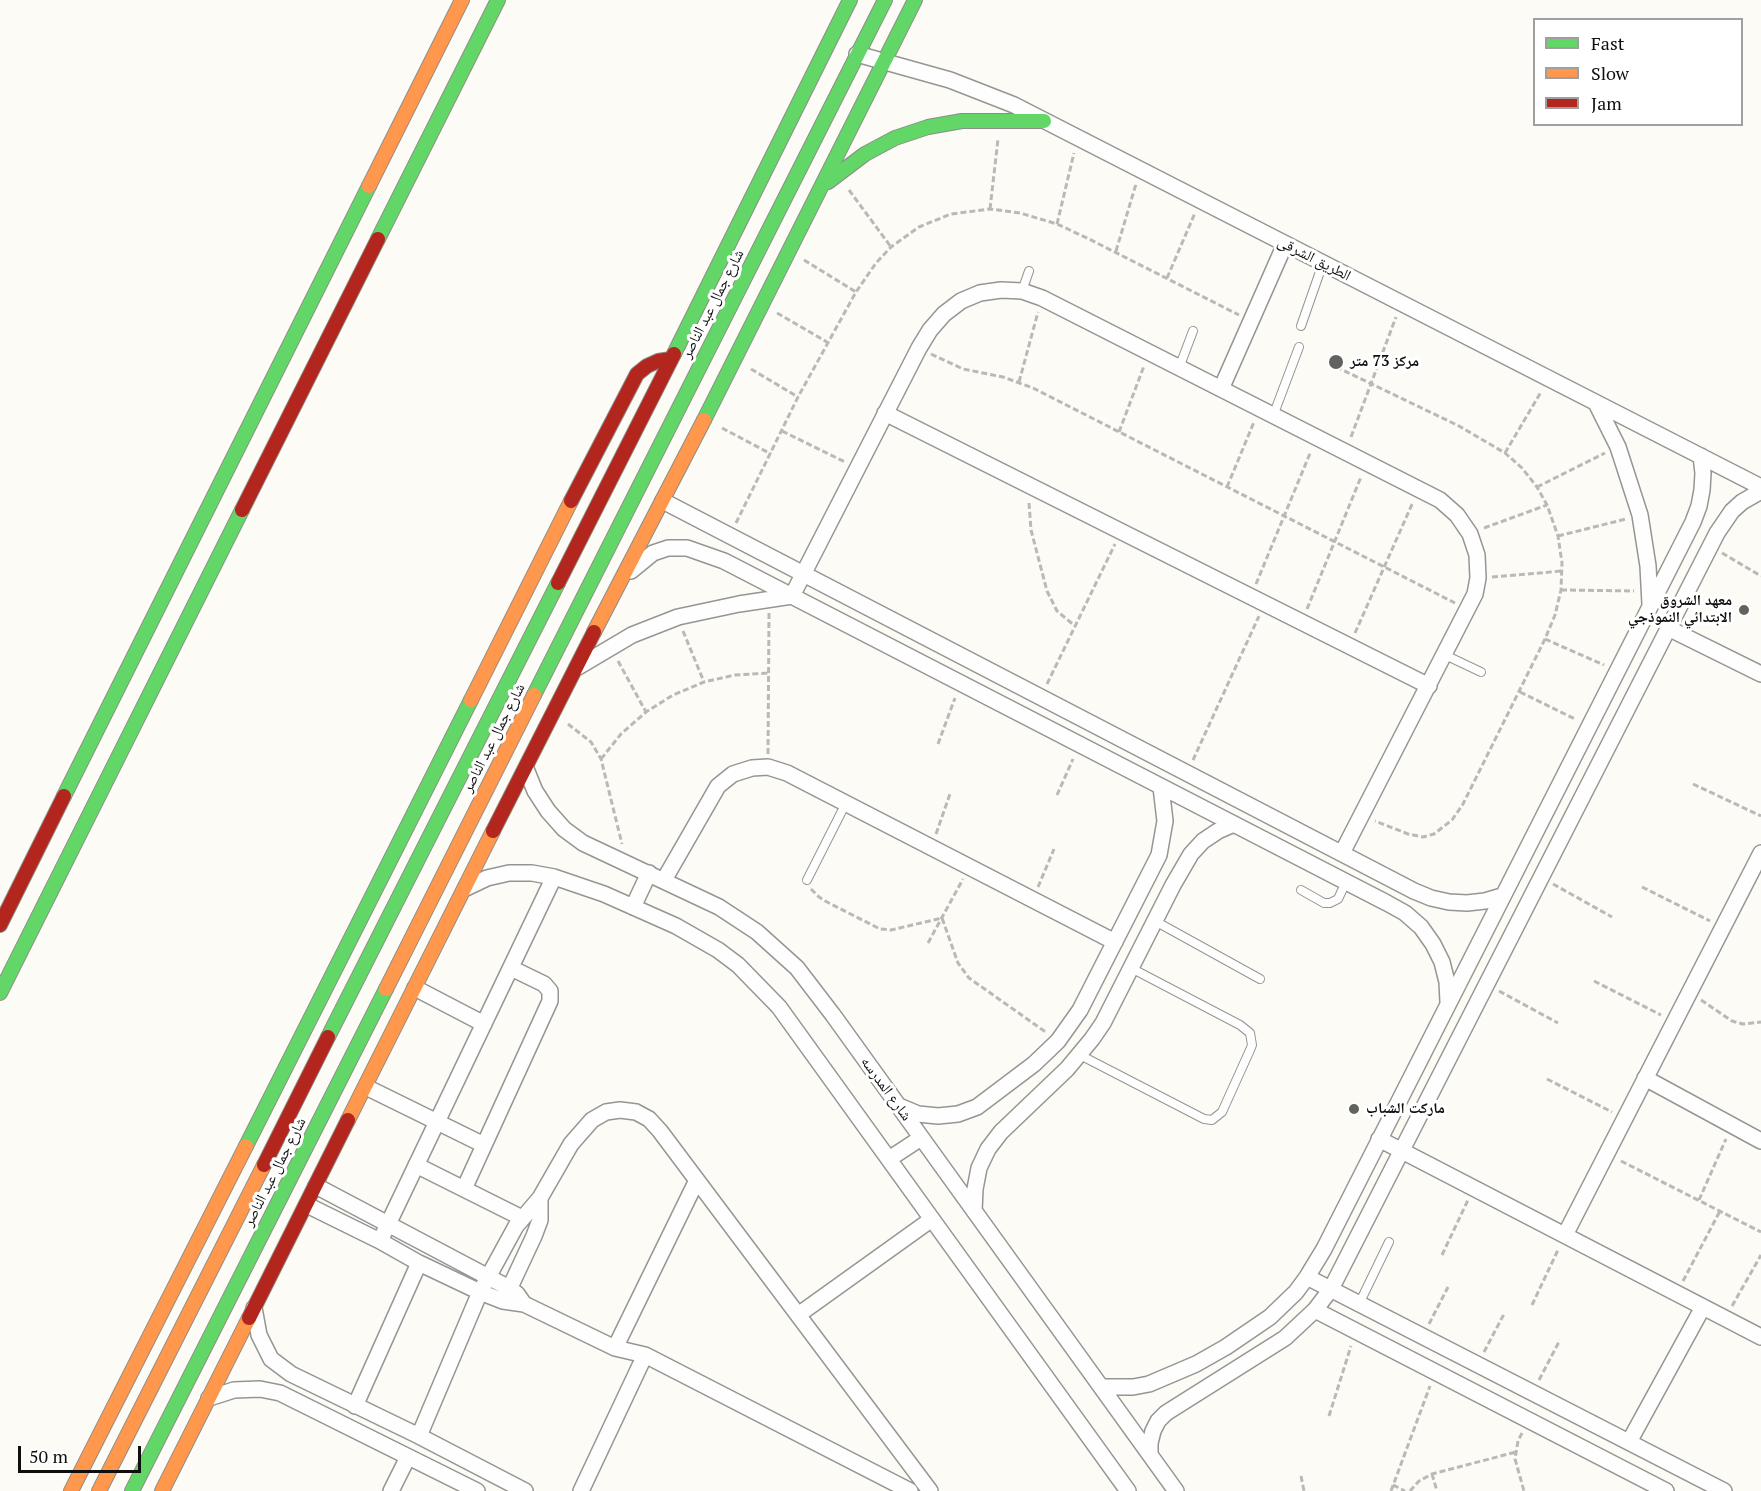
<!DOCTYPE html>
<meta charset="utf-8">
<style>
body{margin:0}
#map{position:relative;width:1761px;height:1491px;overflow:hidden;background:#fcfbf5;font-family:"PT Serif",serif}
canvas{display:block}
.legend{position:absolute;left:1533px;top:18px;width:210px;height:108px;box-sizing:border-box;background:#fff;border:2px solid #9f9f9f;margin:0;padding:8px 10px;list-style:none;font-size:18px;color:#0f0f0f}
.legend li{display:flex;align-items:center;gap:12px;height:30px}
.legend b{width:30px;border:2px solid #9f9f9f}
.scale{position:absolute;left:18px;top:1446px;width:123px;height:27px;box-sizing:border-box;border:3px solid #0f0f0f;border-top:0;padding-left:8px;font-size:18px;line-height:21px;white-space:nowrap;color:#0f0f0f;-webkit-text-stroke:4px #fff;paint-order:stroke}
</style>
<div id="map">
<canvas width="1761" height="1491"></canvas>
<ul class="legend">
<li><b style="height:8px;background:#63d668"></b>Fast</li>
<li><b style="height:8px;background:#ff974d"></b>Slow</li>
<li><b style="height:8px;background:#b3261e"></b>Jam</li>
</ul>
<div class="scale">50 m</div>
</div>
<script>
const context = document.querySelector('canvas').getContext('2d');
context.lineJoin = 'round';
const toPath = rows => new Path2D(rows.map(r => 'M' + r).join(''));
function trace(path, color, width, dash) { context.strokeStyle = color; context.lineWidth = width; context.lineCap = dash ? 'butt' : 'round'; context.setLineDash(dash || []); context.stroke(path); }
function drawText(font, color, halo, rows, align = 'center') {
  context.font = font + ' "PT Serif","Noto Naskh Arabic",serif'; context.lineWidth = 6; context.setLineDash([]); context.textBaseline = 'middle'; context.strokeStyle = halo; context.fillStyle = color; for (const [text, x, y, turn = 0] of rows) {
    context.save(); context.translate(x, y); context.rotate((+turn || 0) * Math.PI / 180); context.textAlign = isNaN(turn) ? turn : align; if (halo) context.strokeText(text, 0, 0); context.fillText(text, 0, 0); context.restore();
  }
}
const lane = toPath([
 [1022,291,1029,271],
 [1301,326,1323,263],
 [1179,368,1193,331],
 [1273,416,1299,347],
 [1445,655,1481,672],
 [807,880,846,803],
 [1301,890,1324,903,1330,903,1338,899,1346,882],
 [1155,921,1260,979],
 [1080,1055,1204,1119,1212,1120,1222,1112,1250,1050,1252,1045,1250,1033,1240,1025,1131,968],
 [1359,1304,1389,1242]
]);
const street = toPath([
 [857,54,950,80,1014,105,1761,487],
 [1221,389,1285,244],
 [1596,403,1618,447,1640,515,1648,566,1650,604],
 [885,413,1429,686],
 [663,501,1414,891,1431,898,1449,902,1467,903,1485,901,1502,896],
 [631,571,653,553,668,548,687,548,724,561,1387,903,1405,913,1421,927,1433,944,1442,962,1447,982,1448,1002],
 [1668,628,1761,674],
 [578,667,632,635,678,617,739,604,792,596,919,348,930,330,944,314,961,301,980,293,1001,290,1022,291,1042,298,1440,500,1457,515,1470,534,1477,555,1478,578,1475,594,1342,853],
 [526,769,535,791,548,811,564,829,583,843,719,907,757,932,797,968,833,1015,1176,1491],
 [664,880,718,786,733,774,752,768,768,767,787,773,1115,942],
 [466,888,487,878,509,873,532,873,554,877,604,894,676,926,718,950,738,965,779,1007,1128,1491],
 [633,907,649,873],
 [415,988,484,1024],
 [1645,1078,1761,1141],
 [366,1087,484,1145],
 [899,1106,918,1114,938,1116,958,1114,977,1107,1034,1064,1058,1041,1080,1010,1159,855,1165,821,1161,787],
 [1379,1139,1761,1337],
 [889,1159,921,1138],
 [416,1165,522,1218],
 [316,1186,509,1288,517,1294,524,1304],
 [464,1189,550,1001,550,991,544,984,511,968],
 [307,1205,380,1241,419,1263,480,1292,503,1301,524,1304,615,1348,645,1355,910,1491],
 [974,1211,975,1189,979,1168,988,1149,1001,1132,1067,1069,1092,1039,1103,1023,1173,885,1191,854,1203,841,1218,831,1234,824],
 [1565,1235,1761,853],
 [380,1241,554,877],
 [1307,1277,1724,1491],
 [506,1296,534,1236,540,1220,540,1198],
 [254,1308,259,1335,271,1359,291,1374,419,1436,525,1491],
 [1315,1310,1666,1491],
 [798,1315,932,1219],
 [615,1348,697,1180],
 [1101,1387,1133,1387,1149,1384,1196,1364,1226,1347,1270,1317,1296,1292,1307,1277,1324,1249,1693,522,1699,506,1702,490,1703,473,1701,456],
 [209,1398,234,1390,260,1389,280,1393,477,1491],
 [355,1406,419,1263],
 [419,1436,480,1292,516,1226,540,1198,571,1144,592,1120,606,1112,620,1110,636,1112,649,1119,660,1131,930,1491],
 [1629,1442,1703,1307],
 [1150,1454,1150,1443,1153,1431,1158,1421,1166,1413,1285,1338,1315,1310,1331,1289,1717,533,1732,511,1742,502,1761,491],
 [391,1491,408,1457],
 [581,1491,645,1355]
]);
const fast = toPath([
 [828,182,865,154,895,138,928,127,962,121,1044,121],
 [378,239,498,0],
 [674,354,850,0],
 [704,420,915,0],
 [534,695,885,0],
 [64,796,369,186],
 [0,993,242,510],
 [328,1037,558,583],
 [246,1146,471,700],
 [132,1491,386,989]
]);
const slow = toPath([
 [369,186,462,0],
 [594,632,704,420],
 [471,700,571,501],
 [386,989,534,695],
 [348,1120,493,831],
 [71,1491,246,1146],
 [99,1491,264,1165],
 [162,1491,249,1318]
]);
const jam = toPath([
 [571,501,637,374,647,366,658,361,671,359],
 [242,510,378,239],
 [558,583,674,354],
 [493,831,594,632],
 [0,925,64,796],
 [264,1165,328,1037],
 [249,1318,348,1120]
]);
trace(lane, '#969593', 10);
trace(street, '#969593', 18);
trace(fast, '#8c8c89', 16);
trace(slow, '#8c8c89', 16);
trace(jam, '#8c8c89', 16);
trace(toPath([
 [849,190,891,247],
 [990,209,998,139],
 [1057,224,1074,153],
 [1116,251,1136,184],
 [804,260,856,292],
 [1167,278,1195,213],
 [777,313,827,342],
 [931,354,963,369,1003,377,1033,388,1455,603],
 [1328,363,1459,426,1505,453,1522,468,1537,487,1547,505,1558,536,1562,563,1561,590,1555,615,1545,639,1463,804,1452,820,1434,834,1423,837,1408,834,1375,821],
 [751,369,798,397],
 [1019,382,1038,312],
 [722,428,771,454],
 [782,431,845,462],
 [1119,432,1144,366],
 [1351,437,1396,317],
 [1505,453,1541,392],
 [1227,487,1254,422],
 [1537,487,1605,453],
 [1029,503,1031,530,1047,591,1057,611,1075,626],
 [736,523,798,397,856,292,876,263,891,247,919,227,951,214,990,209,1020,213,1057,224,1089,239,1239,315],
 [1484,528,1547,505],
 [1558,536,1626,519],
 [1722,553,1761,576],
 [1492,577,1562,571],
 [1256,584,1311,451],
 [1561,590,1634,591],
 [1307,609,1361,477],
 [683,631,704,682],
 [1355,633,1413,502],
 [1545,639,1604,665],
 [618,661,646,712],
 [1047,684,1115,544],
 [1520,692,1575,719],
 [568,724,591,742,601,759,622,844],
 [938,744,955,698],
 [768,754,769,613],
 [601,759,621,734,646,712,673,695,704,682,735,675,769,673],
 [1193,760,1259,616],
 [1693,784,1761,816],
 [1057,795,1073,759],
 [936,834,950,794],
 [1553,884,1612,917],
 [1038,887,1054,849],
 [1642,887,1710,921],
 [811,889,819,897,827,902,880,929,891,930,942,918,958,963,969,978,1047,1033],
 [928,943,963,879],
 [1594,981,1661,1015],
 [1499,991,1558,1023],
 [1701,1000,1732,1021,1743,1024,1761,1022],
 [1547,1079,1612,1112],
 [1621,1161,1761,1232],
 [1699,1200,1726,1139],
 [1442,1255,1468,1200],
 [1683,1281,1720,1211],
 [1532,1305,1558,1250],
 [1732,1306,1761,1255],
 [1429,1324,1448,1287],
 [1484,1352,1504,1314],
 [1539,1380,1560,1340],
 [1329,1416,1351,1346],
 [1522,1433,1518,1441,1515,1459,1524,1491],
 [1432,1474,1437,1491],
 [1301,1476,1304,1491],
 [1393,1485,1405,1491],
 [1391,1491,1430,1386],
 [1410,1491,1419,1481,1432,1474,1516,1452]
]), '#b9b9b8', 3, [6, 3]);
trace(lane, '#fffefe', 8);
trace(street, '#fffefe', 15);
trace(fast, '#63d668', 14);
trace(slow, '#ff974d', 14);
trace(jam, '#b3261e', 14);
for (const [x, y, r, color] of [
 [1336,362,8,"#626260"],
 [1744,610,6,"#626260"],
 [1354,1109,6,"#626260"]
]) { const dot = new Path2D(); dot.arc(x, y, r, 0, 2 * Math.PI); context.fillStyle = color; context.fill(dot); trace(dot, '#fff', 2); }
drawText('15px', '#0f0f0f', '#fff', [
 ["الطريق الشرقى",1314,259,27],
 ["شارع جمال عبد الناصر",713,304,-63],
 ["شارع جمال عبد الناصر",494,738,-63],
 ["شارع المدرسه",886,1089,54],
 ["شارع جمال عبد الناصر",275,1172,-63]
]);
drawText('bold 15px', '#0f0f0f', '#fff', [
 ["مركز 73 متر",1350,362],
 ["معهد الشروق",1732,601,"right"],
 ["الابتدائي النموذجي",1732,618,"right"],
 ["ماركت الشباب",1366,1109]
], 'left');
</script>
